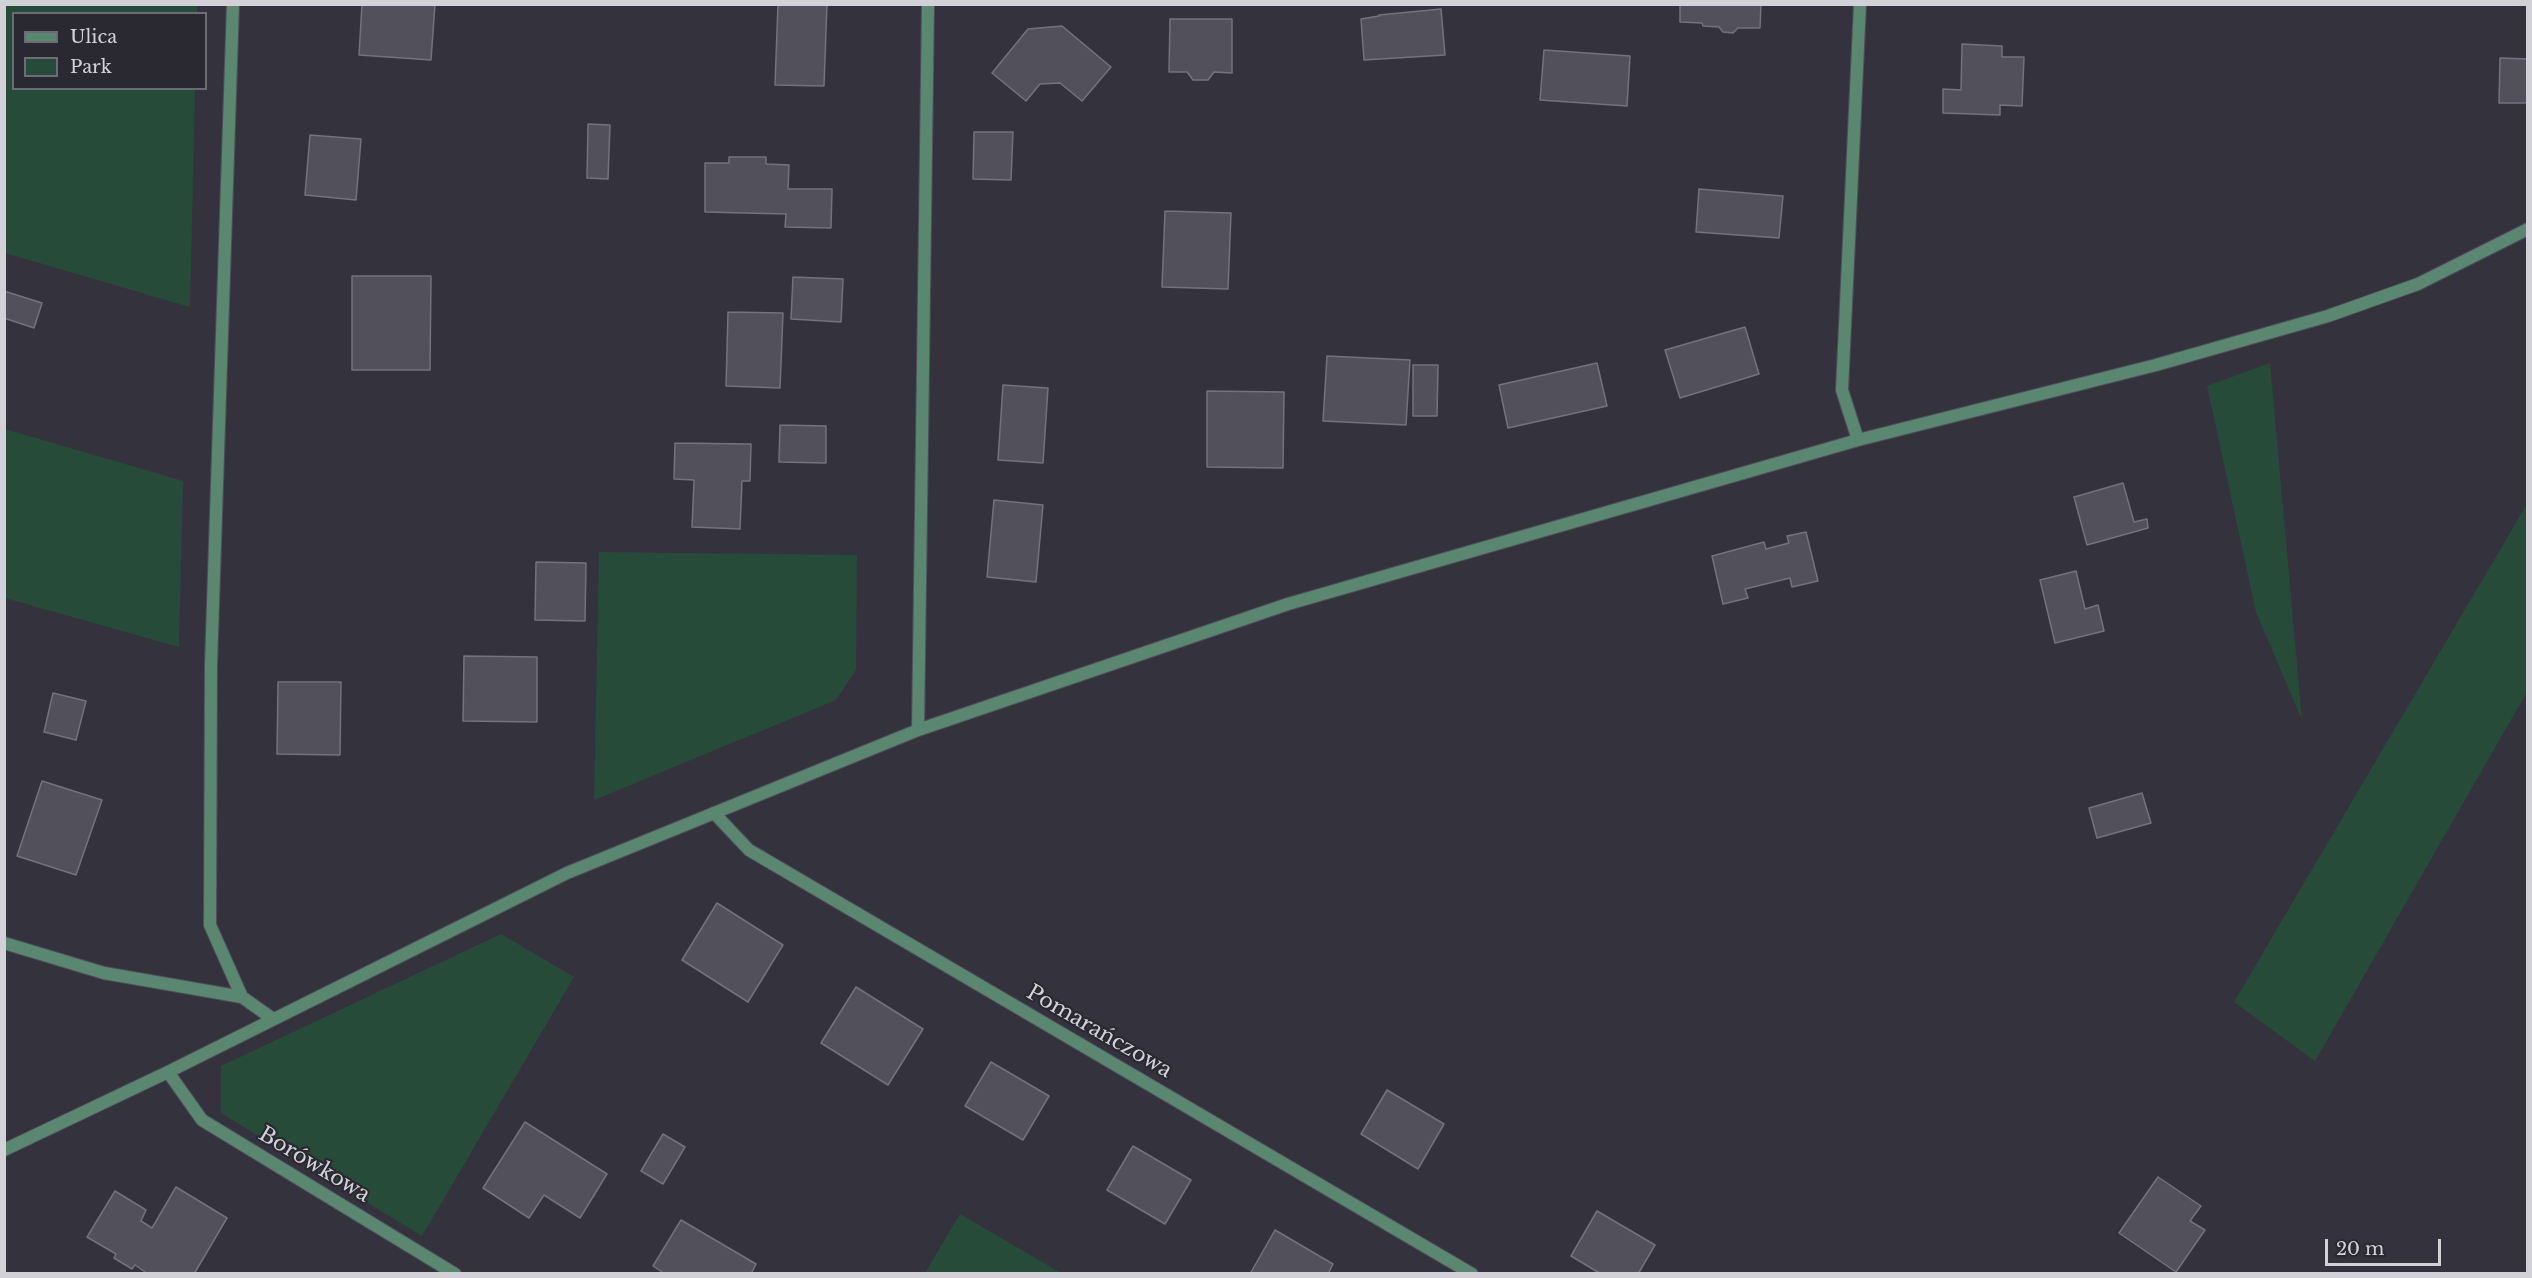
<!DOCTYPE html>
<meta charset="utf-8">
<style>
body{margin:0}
#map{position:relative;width:2532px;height:1278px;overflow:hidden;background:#34333d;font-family:"Libre Baskerville",serif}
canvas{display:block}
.frame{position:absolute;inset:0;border:6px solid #d1d1d7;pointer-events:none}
.legend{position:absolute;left:12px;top:12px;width:195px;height:78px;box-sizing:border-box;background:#2a2932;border:2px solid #6d6c74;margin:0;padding:8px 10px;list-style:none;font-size:18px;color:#d1d1d7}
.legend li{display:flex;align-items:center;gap:12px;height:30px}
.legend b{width:30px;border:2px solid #6d6c74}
.scale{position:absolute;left:2325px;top:1239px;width:116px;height:27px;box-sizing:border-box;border:3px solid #d1d1d7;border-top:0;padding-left:8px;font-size:18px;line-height:21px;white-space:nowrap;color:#d1d1d7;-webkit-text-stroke:4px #2a2932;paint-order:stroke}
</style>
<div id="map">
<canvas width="2532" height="1278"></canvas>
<div class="frame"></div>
<ul class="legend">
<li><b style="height:8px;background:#5a876f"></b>Ulica</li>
<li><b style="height:16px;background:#274b39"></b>Park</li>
</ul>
<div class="scale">20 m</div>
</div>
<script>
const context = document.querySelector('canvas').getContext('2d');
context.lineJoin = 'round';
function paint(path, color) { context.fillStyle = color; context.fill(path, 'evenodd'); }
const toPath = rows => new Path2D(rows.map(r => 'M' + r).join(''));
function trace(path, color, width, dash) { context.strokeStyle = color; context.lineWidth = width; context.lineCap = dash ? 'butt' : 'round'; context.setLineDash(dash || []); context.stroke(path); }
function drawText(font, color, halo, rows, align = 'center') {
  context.font = font + ' "Libre Baskerville",serif'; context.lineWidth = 4.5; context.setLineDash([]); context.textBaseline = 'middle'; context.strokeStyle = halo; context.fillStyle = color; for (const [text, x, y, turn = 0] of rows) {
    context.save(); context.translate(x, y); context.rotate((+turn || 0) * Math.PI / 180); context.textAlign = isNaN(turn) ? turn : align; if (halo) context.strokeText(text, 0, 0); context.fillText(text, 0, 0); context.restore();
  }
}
paint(toPath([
 [4,5,197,5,197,13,14,14,14,88,195,89,190,307,5,253],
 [2270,363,2302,720,2256,612,2207,386],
 [5,429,183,481,179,647,5,598],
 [2527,504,2527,692,2315,1061,2234,1002],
 [599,552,857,555,856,670,836,700,594,800],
 [501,934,574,977,422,1236,221,1113,221,1066],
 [960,1214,1061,1273,925,1273]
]), '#274b39');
const building = toPath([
 [362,4,435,4,431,60,359,55,362,4],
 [778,4,827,4,824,86,775,85,778,4],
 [1680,4,1761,4,1760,28,1738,28,1733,33,1723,32,1719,27,1703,26,1702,23,1680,22,1680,4],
 [1441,9,1445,55,1364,60,1361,19,1379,16,1379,15,1441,9],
 [1170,19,1232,19,1232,73,1214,72,1208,80,1193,80,1187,72,1169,72,1170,19],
 [1062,26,1111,67,1082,101,1060,83,1040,84,1026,101,992,73,1028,29,1062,26],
 [1962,44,2002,46,2002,57,2024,57,2022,106,2000,105,2000,115,1943,113,1943,89,1961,90,1962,44],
 [1544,50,1630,56,1627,106,1540,100,1544,50],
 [2500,58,2528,59,2528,103,2499,103,2500,58],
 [588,124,610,125,608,179,587,178,588,124],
 [974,132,1013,132,1011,180,973,179,974,132],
 [310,135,361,139,356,200,305,195,310,135],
 [729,157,766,157,766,164,789,165,788,189,832,189,831,228,785,227,786,214,705,212,705,163,729,163,729,157],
 [1699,189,1783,196,1779,238,1696,232,1699,189],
 [1165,211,1231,213,1228,289,1162,287,1165,211],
 [352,276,431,276,430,370,352,370,352,276],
 [793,277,843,279,841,322,791,319,793,277],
 [4,291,42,303,34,328,4,318,4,291],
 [728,312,783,313,780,388,726,386,728,312],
 [1745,327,1759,374,1680,398,1665,350,1745,327],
 [1327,356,1410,360,1406,425,1323,421,1327,356],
 [1597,363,1607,406,1508,428,1499,385,1597,363],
 [1413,365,1438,365,1437,416,1413,416,1413,365],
 [1003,385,1048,388,1043,463,998,460,1003,385],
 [1207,391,1284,392,1283,468,1207,467,1207,391],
 [780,425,826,426,826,463,779,462,780,425],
 [675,443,751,444,750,481,742,481,740,529,692,527,694,480,674,479,675,443],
 [2123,483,2134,522,2147,519,2148,528,2087,545,2074,497,2123,483],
 [994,500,1043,505,1036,582,987,577,994,500],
 [1806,532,1818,581,1792,587,1790,578,1745,589,1748,598,1723,604,1712,556,1764,542,1766,549,1789,543,1787,536,1806,532],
 [536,562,586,563,585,621,535,620,536,562],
 [2076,571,2085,609,2098,605,2104,631,2055,643,2040,580,2076,571],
 [464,656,537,657,537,722,463,721,464,656],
 [278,682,341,682,340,755,277,754,278,682],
 [53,693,86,701,76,740,44,732,53,693],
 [42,781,102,800,76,875,17,856,42,781],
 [2142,793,2151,823,2097,838,2089,808,2142,793],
 [717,903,783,945,748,1002,682,960,717,903],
 [856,987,923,1029,888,1085,821,1043,856,987],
 [991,1062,1049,1096,1023,1140,965,1106,991,1062],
 [1387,1090,1444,1124,1418,1169,1361,1134,1387,1090],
 [525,1122,607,1174,580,1218,544,1195,529,1218,483,1188,525,1122],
 [663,1134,685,1147,663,1184,641,1171,663,1134],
 [1133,1146,1191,1180,1165,1224,1107,1190,1133,1146],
 [2158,1177,2201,1206,2190,1221,2205,1230,2176,1272,2119,1233,2158,1177],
 [176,1187,227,1218,194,1274,148,1274,135,1265,132,1269,114,1258,116,1254,87,1237,115,1191,146,1210,141,1221,152,1228,176,1187],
 [1597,1211,1655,1245,1638,1274,1601,1274,1571,1256,1597,1211],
 [681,1220,756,1264,751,1274,665,1274,653,1266,681,1220],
 [1275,1230,1333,1264,1328,1274,1250,1274,1275,1230]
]);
paint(building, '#52515b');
trace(building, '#73727e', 1.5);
const lane = toPath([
 [714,813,749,850,1472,1274]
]);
const street = toPath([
 [233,4,211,664,210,925,242,997,273,1019],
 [1858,440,1842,390,1860,4],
 [918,730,928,4],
 [4,943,104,973,242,997],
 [168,1072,202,1120,455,1274],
 [4,1150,168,1072,567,873,918,730,1288,604,1858,440,2156,365,2328,316,2418,284,2528,229]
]);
trace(lane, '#504f59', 14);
trace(street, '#504f59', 14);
trace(lane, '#5a876f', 12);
trace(street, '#5a876f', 12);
drawText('21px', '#d1d1d7', '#2a2932', [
 ["Pomarańczowa",1099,1032,30],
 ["Borówkowa",314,1165,31]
]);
</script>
